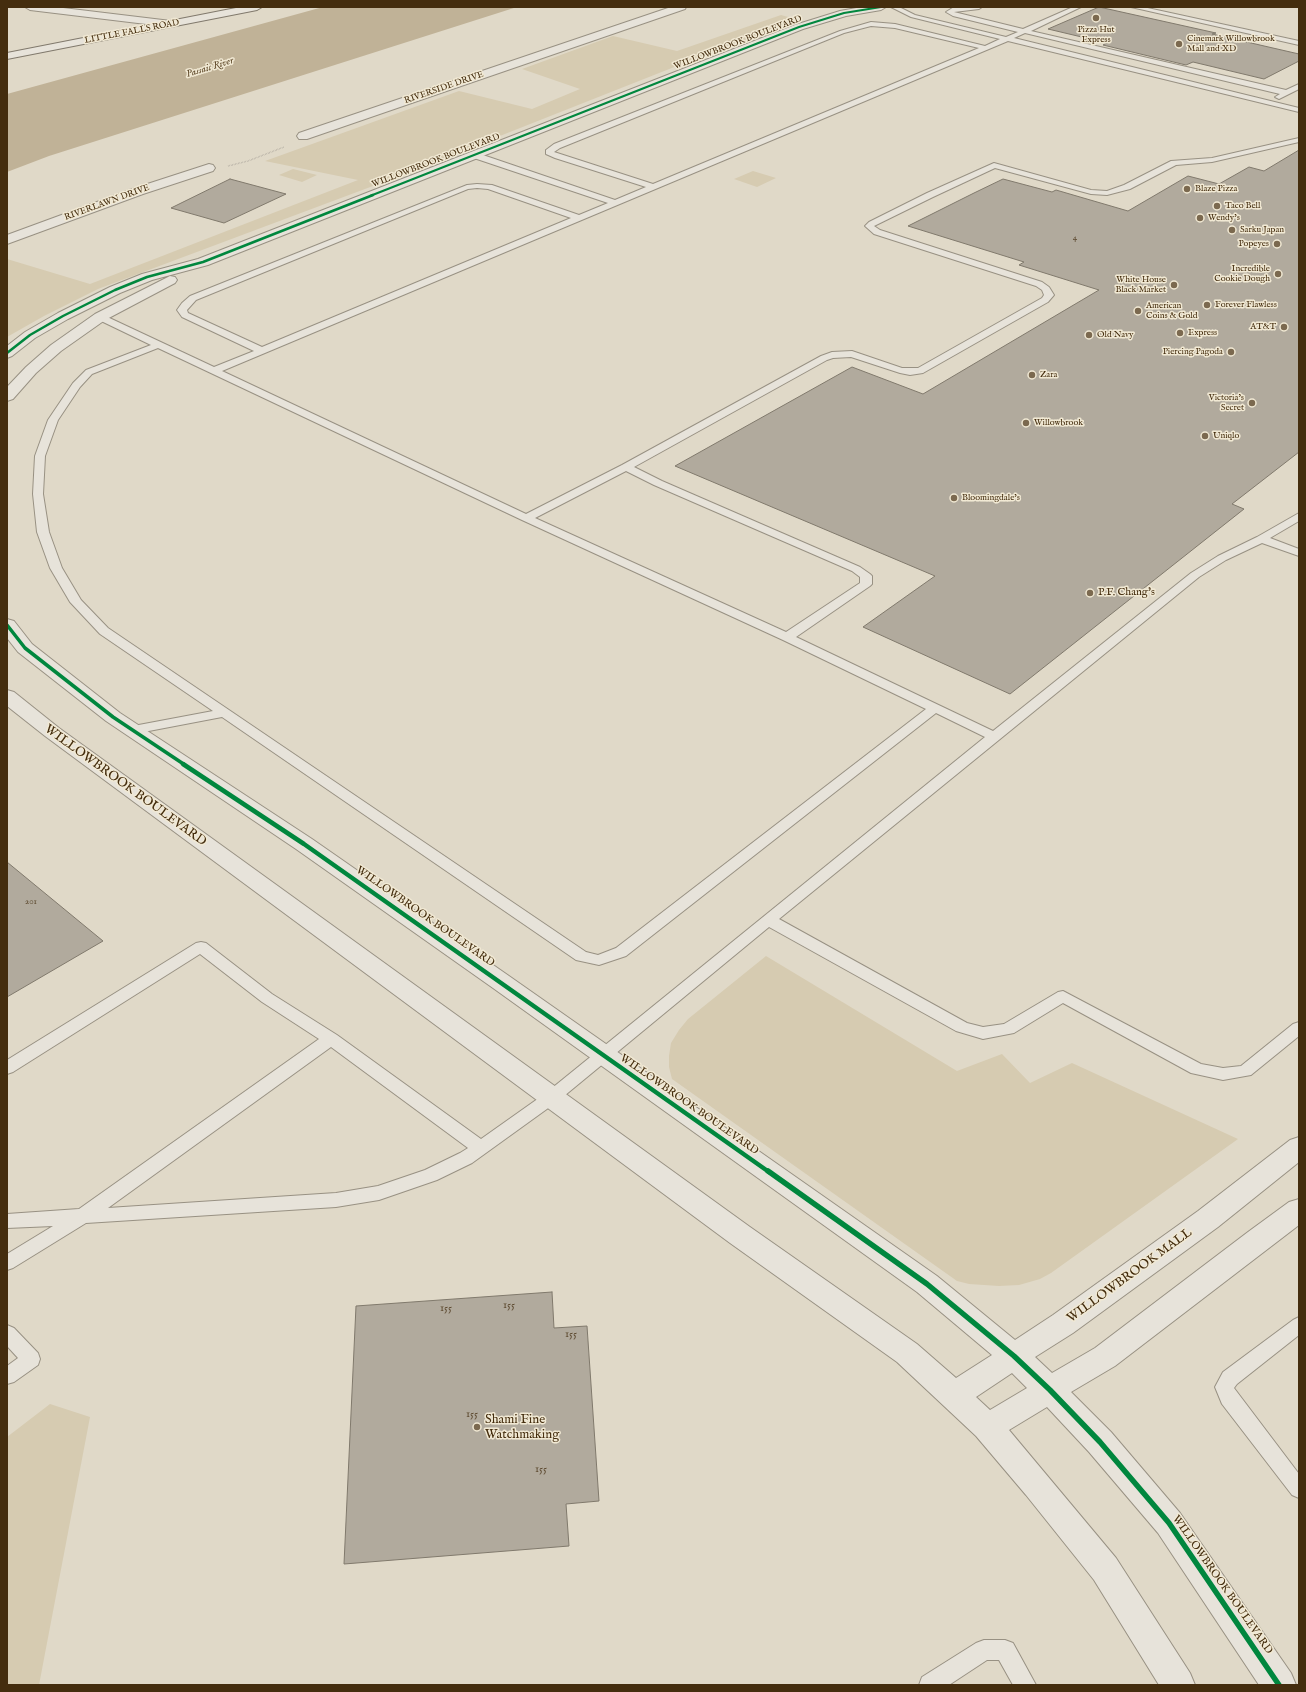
<!DOCTYPE html>
<style>
body{margin:0}
#map{position:relative;width:1306px;height:1692px;overflow:hidden;background:#e0d9c8;font-family:"IM FELL English",serif}
canvas{display:block}
.frame{position:absolute;inset:0;border:8px solid #442d0e;pointer-events:none}
</style>
<div id="map">
<canvas width="1306" height="1692"></canvas>
<div class="frame"></div>
</div>
<script>
const context = document.querySelector('canvas').getContext('2d');
context.lineJoin = 'round';
function paint(path, color) { context.fillStyle = color; context.fill(path, 'evenodd'); }
const toPath = rows => new Path2D(rows.map(r => 'M' + r).join(''));
function trace(path, color, width, dash) { context.strokeStyle = color; context.lineWidth = width; context.lineCap = dash ? 'butt' : 'round'; context.setLineDash(dash || []); context.stroke(path); }
function drawText(font, color, halo, rows, align = 'center') {
  context.font = font + ' "IM FELL English",serif'; context.lineWidth = 3; context.setLineDash([]); context.textBaseline = 'middle'; context.strokeStyle = halo; context.fillStyle = color; for (const [text, x, y, turn = 0] of rows) {
    context.save(); context.translate(x, y); context.rotate((+turn || 0) * Math.PI / 180); context.textAlign = isNaN(turn) ? turn : align; if (halo) context.strokeText(text, 0, 0); context.fillText(text, 0, 0); context.restore();
  }
}
paint(toPath([
 [781,15,803,21,735,43,381,183,98,289,44,316,7,337,7,259,90,284,358,180,265,161,459,91,532,109,580,89,522,69,613,36,677,51],
 [293,169,317,175,302,182,279,175],
 [753,171,776,178,757,187,734,179],
 [766,956,957,1071,1002,1054,1030,1083,1072,1063,1238,1139,1051,1273,1040,1279,1019,1285,999,1286,969,1284,957,1281,672,1079,669,1067,669,1056,671,1043,679,1030,688,1019],
 [50,1404,90,1417,39,1685,7,1685,7,1437]
]), '#d6cbb1');
paint(toPath([
 [323,7,517,7,49,156,7,172,7,94]
]), '#c0b297');
const building = toPath([
 [1099,7,1216,33,1212,34,1299,54,1299,61,1264,79,1193,62,1186,65,1103,45,1107,43,1048,29,1099,7],
 [1299,150,1299,452,1232,504,1244,509,1010,694,863,627,935,576,675,466,852,367,923,394,1099,290,1019,265,1024,262,908,226,974,193,1003,179,1052,192,1056,190,1128,211,1188,176,1219,184,1249,167,1264,171,1299,150],
 [230,179,286,194,224,223,171,208,230,179],
 [7,862,103,941,7,997,7,862],
 [552,1292,554,1328,587,1326,599,1501,566,1504,569,1546,344,1564,356,1306,552,1292]
]);
paint(building, '#b1aa9d');
trace(building, '#80796c', 1);
const lane = toPath([
 [891,7,899,7,915,15,1006,37,1018,32,953,16,946,12,954,7,982,7,979,9,954,12,1023,29,1073,7,1081,7,1031,31,1286,90,1299,84,1299,89,1279,99,1275,97,1280,94,1025,33,1014,38,1299,108,1299,112,1008,41,222,371,526,514,622,465,821,356,832,352,852,351,902,368,918,368,1042,298,1044,295,1042,290,1036,286,874,234,865,226,869,222,927,193,994,163,1091,190,1107,191,1124,185,1171,161,1212,158,1299,138,1299,142,1212,162,1176,165,1130,189,1107,195,1091,194,995,168,933,197,874,226,880,230,1042,282,1049,287,1054,295,1048,302,923,373,910,375,900,373,851,357,833,358,827,360,634,467,662,481,860,567,870,574,872,576,872,584,870,586,796,637,993,731,1191,573,1218,556,1257,537,1299,513,1299,521,1270,538,1299,549,1299,556,1262,543,1226,560,1199,577,779,919,967,1023,983,1027,1004,1024,1058,992,1063,991,1201,1064,1223,1068,1241,1066,1293,1024,1299,1022,1299,1036,1251,1075,1223,1080,1191,1073,1063,1003,1014,1033,983,1039,956,1031,769,927,558,1101,472,1163,437,1180,379,1200,336,1207,86,1223,13,1268,7,1270,7,1254,53,1226,7,1228,7,1214,79,1209,319,1039,262,1002,200,954,13,1072,7,1074,7,1060,196,943,201,942,206,943,272,994,337,1035,481,1139,546,1093,985,737,936,713,626,956,599,965,576,960,222,717,133,734,128,733,127,730,128,727,213,711,100,634,70,602,50,568,37,532,33,494,35,456,48,420,73,383,86,370,151,345,97,319,95,317,97,315,103,315,214,367,254,351,182,317,177,310,182,303,190,296,467,185,477,184,492,185,579,215,608,203,471,157,471,153,477,153,615,200,646,187,555,158,546,154,546,150,554,144,840,31,871,22,895,24,985,46,1000,39,911,17,891,7],
 [871,26,895,28,979,48,653,184,554,152,560,148,844,33,871,26],
 [477,188,488,189,571,218,262,347,188,313,187,310,196,300,468,189,477,188],
 [158,348,522,520,783,640,926,709,616,948,598,955,586,952,108,628,81,600,62,568,49,532,43,494,45,456,58,420,80,387,92,374,158,348],
 [626,471,654,485,852,571,860,577,860,583,786,632,535,518,626,471],
 [331,1047,468,1148,460,1153,425,1170,378,1186,336,1193,108,1208,331,1047],
 [1131,7,1143,7,1299,41,1299,45,1131,7],
 [1299,1317,1299,1335,1237,1384,1234,1388,1299,1474,1299,1498,1292,1495,1222,1404,1215,1387,1223,1372,1293,1320,1299,1317],
 [7,1325,14,1328,38,1353,40,1359,38,1365,14,1382,7,1384,7,1366,18,1358,7,1346,7,1325],
 [984,1640,1005,1640,1013,1643,1036,1685,1013,1685,999,1660,987,1660,949,1685,919,1685,922,1677,976,1643,984,1640]
]);
const street = toPath([
 [25,7,55,7,171,21,176,24,171,27,30,10,25,7],
 [671,7,686,7,685,9,307,139,299,139,297,136,299,133,671,7],
 [862,7,886,7,881,10,846,16,803,29,208,265,152,280,120,293,68,319,35,338,12,356,7,358,7,346,25,332,58,313,110,287,142,274,198,259,795,25,840,11,862,7],
 [209,164,213,165,215,168,213,171,143,194,7,244,7,235,135,188,209,164],
 [170,276,175,277,177,280,175,283,105,320,61,351,36,373,13,399,7,401,7,387,26,367,51,345,95,314,170,276],
 [7,619,14,621,32,644,120,713,312,839,509,976,937,1276,1015,1340,1053,1315,1198,1211,1290,1140,1299,1137,1299,1162,1218,1227,1073,1333,1035,1357,1052,1373,1095,1348,1248,1232,1289,1202,1299,1199,1299,1225,1115,1366,1071,1392,1111,1432,1180,1513,1291,1673,1296,1685,1259,1685,1158,1533,1089,1452,1047,1407,1009,1430,1116,1558,1190,1673,1195,1685,1159,1685,1094,1580,1026,1495,976,1436,897,1362,730,1243,45,736,7,706,7,690,14,692,59,728,750,1227,917,1344,956,1378,992,1355,917,1292,493,988,296,849,106,721,18,652,7,638,7,619],
 [1012,1373,1027,1388,990,1410,976,1397,1012,1373]
]);
const secondary = toPath([
 [241,7,262,7,257,10,7,59,7,53,241,7]
]);
trace(lane, '#989183', 2);
trace(street, '#989183', 2);
trace(secondary, '#80796c', 2);
trace(toPath([
 [228,166,248,161,284,147]
]), '#a9a39a', 1.5, [0.5, 1]);
paint(lane, '#e7e3da');
paint(street, '#e7e3da');
paint(secondary, '#e7e3da');
trace(toPath([
 [370,196,799,27,844,13,881,7]
]), '#00873e', 2);
trace(toPath([
 [7,353,30,335,63,316,115,290,147,277,203,262,373,195]
]), '#00873e', 2.5);
trace(toPath([
 [7,625,25,648,113,717,185,765]
]), '#00873e', 3.5);
trace(toPath([
 [183,764,304,844,769,1172]
]), '#00873e', 4.5);
trace(toPath([
 [768,1171,927,1284,1014,1356,1050,1390,1100,1442,1169,1523,1279,1685]
]), '#00873e', 5.5);
for (const [x, y, r, color] of [
 [1096,18,4,"#7b694f"],
 [1179,44,4,"#7b694f"],
 [1187,189,4,"#7b694f"],
 [1217,206,4,"#7b694f"],
 [1200,218,4,"#7b694f"],
 [1232,230,4,"#7b694f"],
 [1277,244,4,"#7b694f"],
 [1278,274,4,"#7b694f"],
 [1174,285,4,"#7b694f"],
 [1207,305,4,"#7b694f"],
 [1138,311,4,"#7b694f"],
 [1284,327,4,"#7b694f"],
 [1180,333,4,"#7b694f"],
 [1089,335,4,"#7b694f"],
 [1231,352,4,"#7b694f"],
 [1032,375,4,"#7b694f"],
 [1252,403,4,"#7b694f"],
 [1026,423,4,"#7b694f"],
 [1205,436,4,"#7b694f"],
 [954,498,4,"#7b694f"],
 [1090,593,4,"#7b694f"],
 [477,1427,4,"#7b694f"]
]) { const dot = new Path2D(); dot.arc(x, y, r, 0, 2 * Math.PI); context.fillStyle = color; context.fill(dot); trace(dot, '#f1e9d4', 1.5); }
drawText('9px', '#442d0e', '#f1e9d4', [
 ["Pizza Hut",1096,30,"center"],
 ["Express",1096,40,"center"],
 ["Cinemark Willowbrook",1187,39],
 ["Mall and XD",1187,49],
 ["Blaze Pizza",1195,189],
 ["Taco Bell",1225,206],
 ["Wendy's",1208,218],
 ["Sarku Japan",1240,230],
 ["Popeyes",1269,244,"right"],
 ["Incredible",1270,269,"right"],
 ["Cookie Dough",1270,279,"right"],
 ["White House",1166,280,"right"],
 ["Black Market",1166,290,"right"],
 ["Forever Flawless",1215,305],
 ["American",1146,306],
 ["Coins & Gold",1146,316],
 ["AT&T",1276,327,"right"],
 ["Express",1188,333],
 ["Old Navy",1097,335],
 ["Piercing Pagoda",1223,352,"right"],
 ["Zara",1040,375],
 ["Victoria's",1244,398,"right"],
 ["Secret",1244,408,"right"],
 ["Willowbrook",1034,423],
 ["Uniqlo",1213,436],
 ["Bloomingdale's",962,498]
], 'left');
drawText('9px', '#442d0e', '#f1e9d4', [
 ["LITTLE FALLS ROAD",132,32,-11],
 ["WILLOWBROOK BOULEVARD",738,43,-21],
 ["RIVERSIDE DRIVE",444,88,-19],
 ["WILLOWBROOK BOULEVARD",436,161,-21],
 ["RIVERLAWN DRIVE",107,203,-20]
]);
drawText('9px', '#5f4c32', null, [
 ["4",1075,238],
 ["201",31,902]
]);
drawText('italic 10px', '#604a2b', '#f1e9d4', [
 ["Passaic River",210,68,-17]
]);
drawText('11px', '#442d0e', '#f1e9d4', [
 ["P.F. Chang's",1098,593]
], 'left');
drawText('11px', '#442d0e', '#f1e9d4', [
 ["WILLOWBROOK BOULEVARD",425,917,35],
 ["WILLOWBROOK BOULEVARD",689,1105,35],
 ["WILLOWBROOK BOULEVARD",1222,1585,55]
]);
drawText('11px', '#5f4c32', null, [
 ["155",509,1306],
 ["155",446,1309],
 ["155",571,1335],
 ["155",472,1415],
 ["155",541,1470]
]);
drawText('13px', '#442d0e', '#f1e9d4', [
 ["WILLOWBROOK BOULEVARD",125,786,36],
 ["WILLOWBROOK MALL",1130,1276,-36]
]);
drawText('13px', '#442d0e', '#f1e9d4', [
 ["Shami Fine",485,1420],
 ["Watchmaking",485,1435]
], 'left');
</script>
